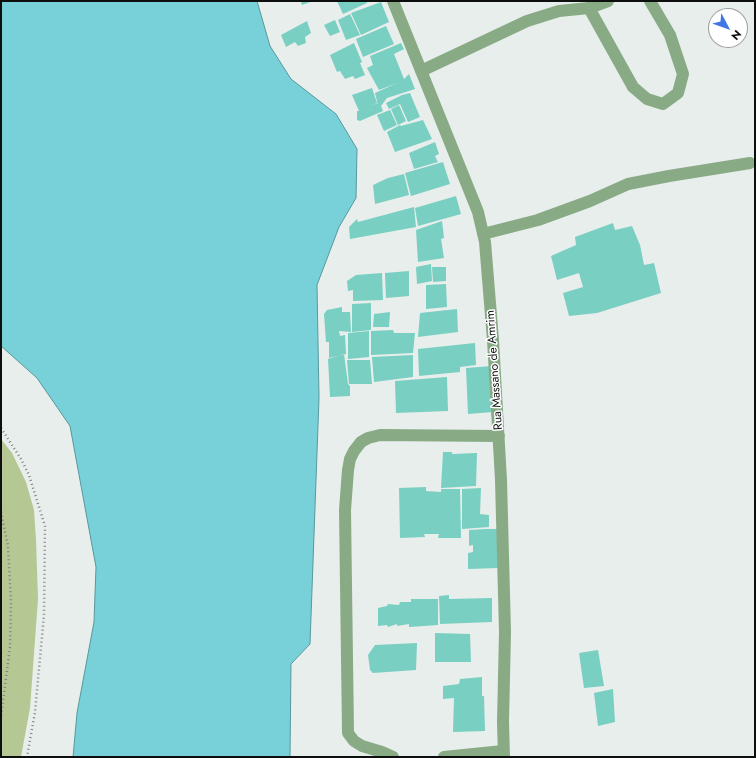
<!DOCTYPE html>
<style>
body{margin:0}
#map{position:relative;width:756px;height:758px;overflow:hidden;background:#e8eeeb;font-family:Jost,sans-serif}
canvas{display:block}
.frame{position:absolute;inset:0;border:2px solid #0d0f0e;pointer-events:none}
.north{position:absolute;left:708px;top:8px;width:40px;height:40px;box-sizing:border-box;background:#fff;border:1px solid #9e9f9f;border-radius:50%;rotate:131deg;font-size:11px;font-weight:700;line-height:16px;text-align:center;color:#0d0f0e}
.north::after{content:'';display:block;margin:auto;width:14px;height:18px;background:#4176e7;clip-path:polygon(50% 0,100% 100%,50% 72%,0 100%)}
</style>
<div id="map">
<canvas width="756" height="758"></canvas>
<div class="frame"></div>
<div class="north">N</div>
</div>
<script>
const context = document.querySelector('canvas').getContext('2d');
context.lineJoin = 'round';
function paint(path, color) { context.fillStyle = color; context.fill(path, 'evenodd'); }
const toPath = rows => new Path2D(rows.map(r => 'M' + r).join(''));
function trace(path, color, width, dash) { context.strokeStyle = color; context.lineWidth = width; context.lineCap = dash ? 'butt' : 'round'; context.setLineDash(dash || []); context.stroke(path); }
function drawText(font, color, halo, rows, align = 'center') {
  context.font = font + ' Jost,sans-serif'; context.lineWidth = 3; context.setLineDash([]); context.textBaseline = 'middle'; context.strokeStyle = halo; context.fillStyle = color; for (const [text, x, y, turn = 0] of rows) {
    context.save(); context.translate(x, y); context.rotate((+turn || 0) * Math.PI / 180); context.textAlign = isNaN(turn) ? turn : align; if (halo) context.strokeText(text, 0, 0); context.fillText(text, 0, 0); context.restore();
  }
}
paint(toPath([
 [1,439,12,453,26,482,34,510,36,540,38,599,30,708,21,757,1,757]
]), '#b5c793');
const water = toPath([
 [1,1,257,1,270,46,291,79,336,114,357,149,356,198,339,227,317,285,319,398,310,644,291,664,290,757,73,757,77,713,94,622,96,567,70,426,37,378,1,346,1,1]
]);
paint(water, '#78d1d9');
trace(water, '#58979c', 1);
paint(toPath([
 [301,1,313,1,302,5],
 [337,1,366,1,367,3,343,14],
 [381,2,389,22,361,35,351,13],
 [350,14,360,35,346,40,338,20],
 [335,20,340,32,330,36,324,25],
 [307,21,311,33,305,37,306,43,298,46,295,42,286,47,281,35],
 [386,26,394,44,363,57,356,39],
 [354,43,362,62,360,63,365,75,355,79,353,76,345,79,340,71,337,72,330,55],
 [401,43,404,49,394,54,404,79,409,74,415,89,387,98,381,106,383,111,360,121,357,120,357,111,359,111,352,95,372,88,377,103,369,106,378,103,378,105,375,93,397,83,379,90,367,68,373,65,370,56],
 [410,93,420,117,408,122,400,104,389,109,386,103,402,95],
 [399,105,406,121,398,125,391,109],
 [390,110,397,125,384,131,377,115],
 [423,120,432,139,395,152,387,132,400,125,401,126],
 [435,142,439,154,435,156,438,162,414,169,409,153],
 [443,162,450,184,411,196,405,173],
 [404,174,409,195,375,204,373,185,388,178],
 [456,196,461,214,418,226,415,208],
 [414,207,416,227,350,239,349,227,357,219,358,222],
 [442,221,444,238,441,239,444,258,418,262,416,230],
 [613,223,615,230,632,226,640,245,644,265,654,263,661,293,597,313,569,316,563,293,583,287,579,273,557,280,551,256,576,245,575,237],
 [431,264,432,281,417,284,416,267],
 [432,267,446,267,446,281,433,282],
 [409,271,409,296,386,298,385,273],
 [382,273,383,300,353,301,353,290,348,291,347,281,356,275],
 [446,284,447,307,426,309,426,285],
 [371,303,371,330,352,332,352,304],
 [342,307,342,312,350,312,351,332,339,331,340,336,345,335,346,354,329,358,329,342,326,342,324,314,327,310],
 [457,309,458,332,418,337,420,313],
 [390,312,389,327,373,327,374,314],
 [393,330,394,333,415,333,413,353,371,355,371,331],
 [369,331,369,357,348,359,348,333],
 [475,343,476,365,460,367,460,372,419,376,418,349],
 [344,354,348,384,350,386,350,396,330,397,328,359],
 [413,355,413,377,374,382,372,357],
 [347,360,370,360,372,384,349,384],
 [492,366,493,412,468,414,466,368],
 [447,377,448,411,396,413,395,381],
 [443,452,452,452,452,454,477,453,476,486,441,488],
 [426,487,426,491,441,492,441,489,460,489,461,538,438,538,439,534,424,534,425,537,400,538,399,488],
 [481,488,480,514,489,515,489,527,462,529,462,489],
 [486,529,498,529,498,568,468,569,468,553,473,552,473,545,469,546,469,530],
 [449,595,449,599,492,598,492,622,440,624,439,596],
 [411,599,438,599,438,625,409,627,409,624,397,626,397,624,388,627,387,625,378,626,378,608,387,606,388,604,399,605,400,602,411,602],
 [435,633,470,634,471,662,435,662],
 [417,643,416,670,373,673,370,670,368,655,375,645],
 [598,650,604,686,584,688,579,653],
 [482,677,482,696,484,696,485,731,453,732,454,698,443,699,443,686,459,684,460,679],
 [613,689,615,722,598,726,594,693]
]), '#79cfc2');
trace(toPath([
 [1,428,21,459,29,475,45,526,44,615,35,712,27,757],
 [1,512,8,546,11,602,10,647,1,717]
]), '#7f8381', 2.5, [1, 3]);
trace(toPath([
 [393,1,478,212,485,242,493,340,501,480,505,632,503,722,504,757],
 [589,8,633,87,647,99,663,104,678,93,683,74,670,35,650,1],
 [421,71,527,21,559,11,589,8,608,1],
 [483,234,538,220,590,201,628,184,669,176,750,163],
 [393,757,382,752,362,746,354,741,348,733,345,510,348,470,350,459,354,451,361,442,368,438,380,435,499,436],
 [444,757,503,751]
]), '#88ab86', 12);
drawText('12px', '#0d0f0e', '#fff', [
 ["Rua Massano de Amrim",495,370,-94]
]);
</script>
